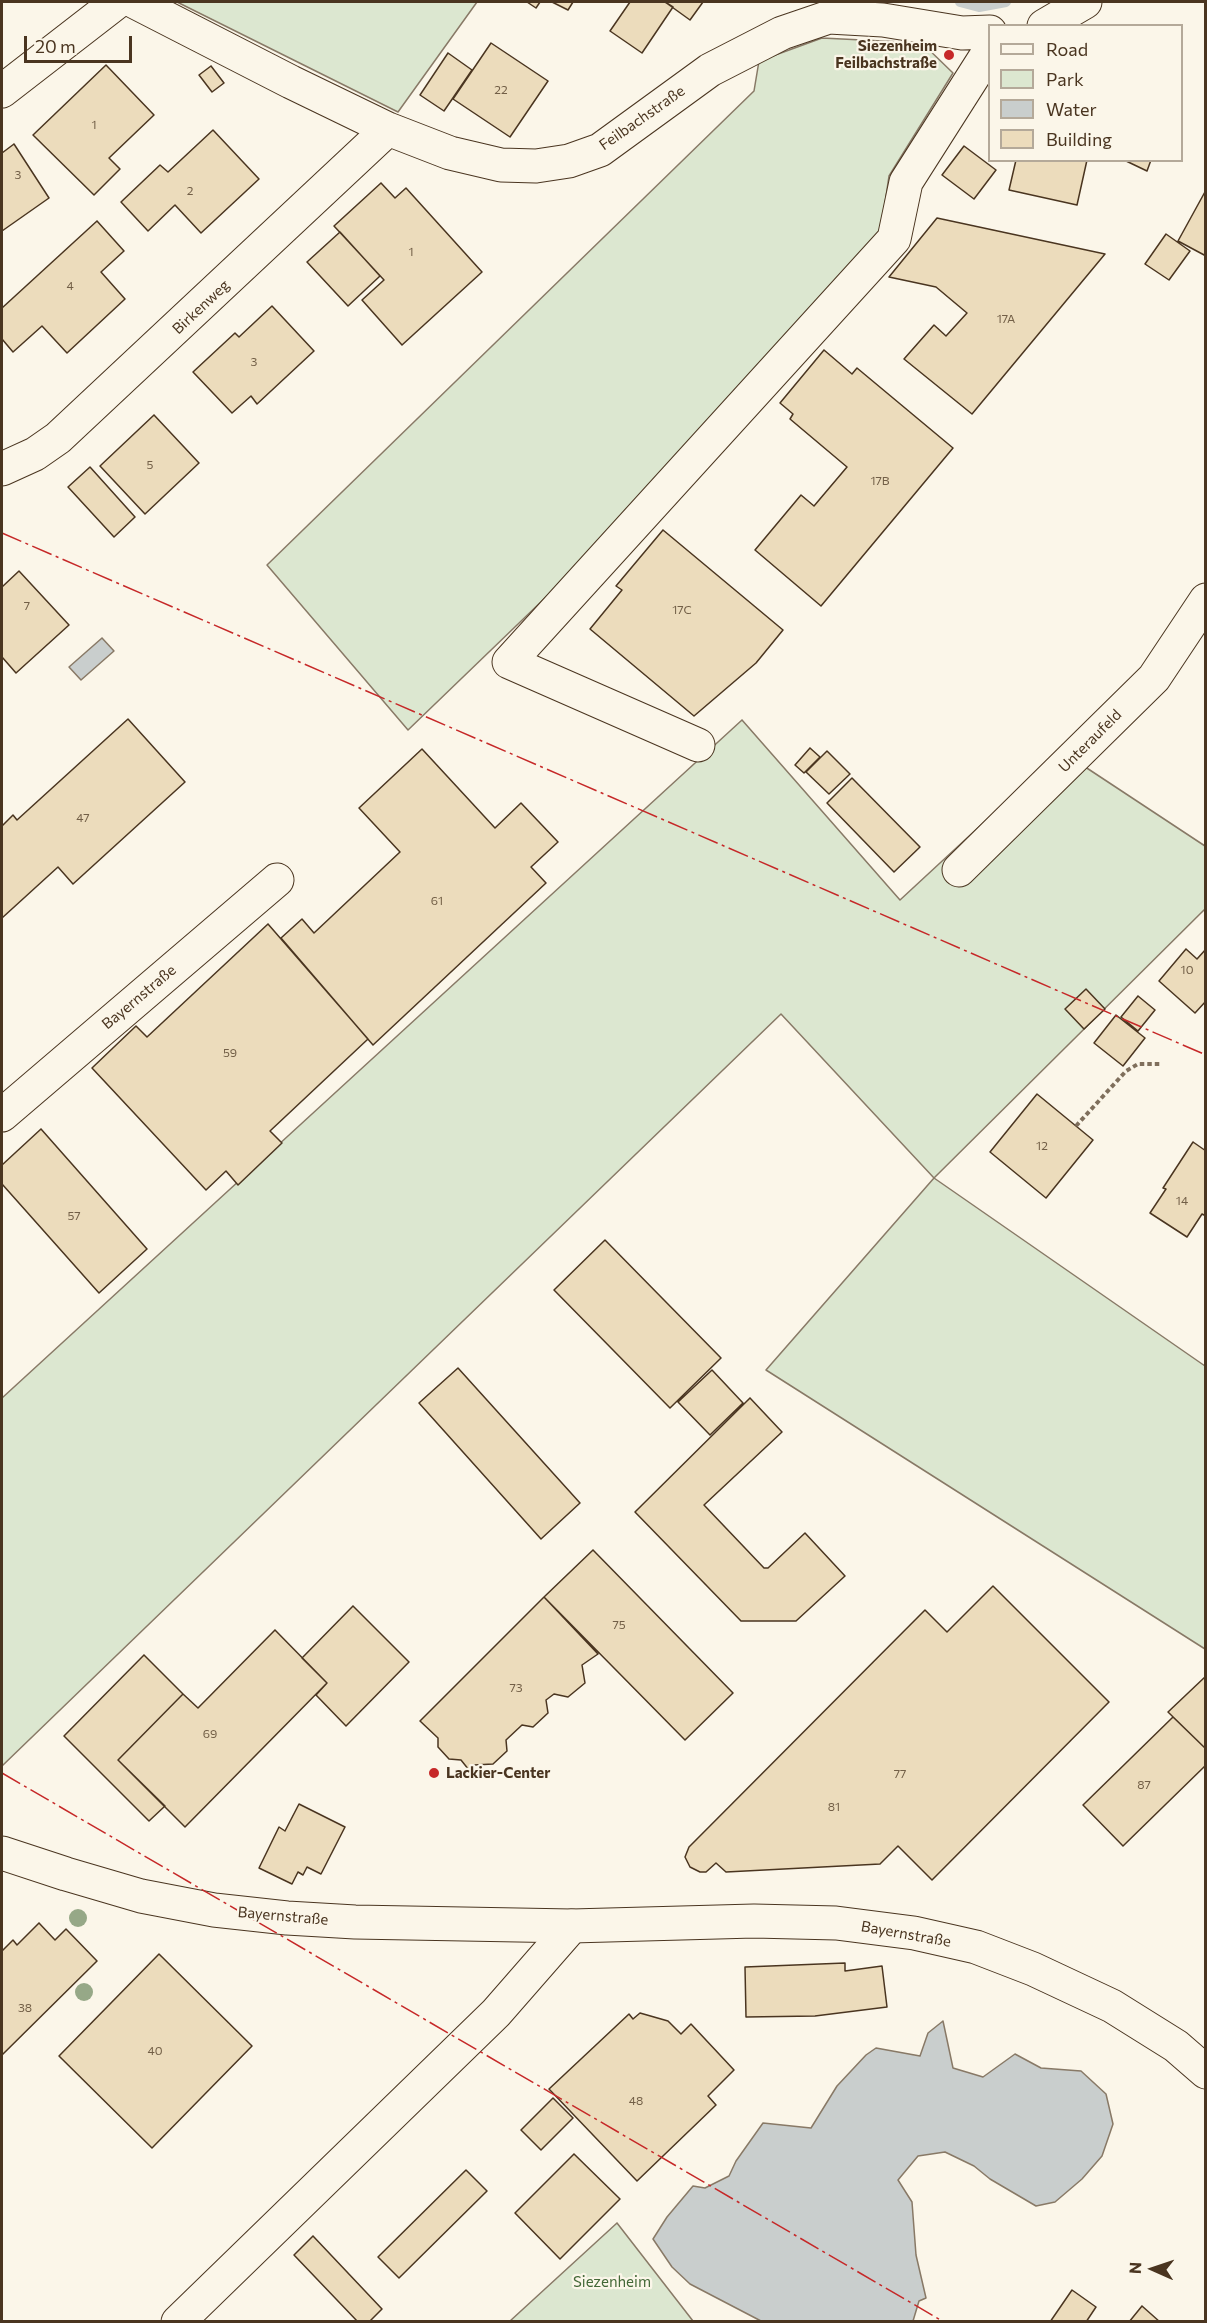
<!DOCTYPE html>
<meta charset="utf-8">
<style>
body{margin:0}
#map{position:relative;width:1207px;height:2323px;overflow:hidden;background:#fbf6e9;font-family:Commissioner,sans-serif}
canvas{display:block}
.frame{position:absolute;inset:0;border:3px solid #4a3520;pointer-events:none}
.legend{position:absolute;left:988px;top:24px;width:195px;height:138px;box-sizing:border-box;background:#fbf6e9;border:2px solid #b4a999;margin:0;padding:8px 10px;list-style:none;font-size:18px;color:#4a3520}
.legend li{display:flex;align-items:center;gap:12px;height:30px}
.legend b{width:30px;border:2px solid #b4a999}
.north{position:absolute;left:1123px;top:2239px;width:60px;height:60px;-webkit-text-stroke:4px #fbf6e9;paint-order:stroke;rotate:273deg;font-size:16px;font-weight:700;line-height:24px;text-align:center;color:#4a3520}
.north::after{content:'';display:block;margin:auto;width:21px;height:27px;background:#4a3520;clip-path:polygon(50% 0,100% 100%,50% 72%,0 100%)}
.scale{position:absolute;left:24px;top:36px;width:108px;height:27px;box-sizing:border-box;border:3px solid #4a3520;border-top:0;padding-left:8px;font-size:18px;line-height:21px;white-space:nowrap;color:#4a3520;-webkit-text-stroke:4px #fbf6e9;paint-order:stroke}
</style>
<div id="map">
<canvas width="1207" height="2323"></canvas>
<div class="frame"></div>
<ul class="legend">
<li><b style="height:8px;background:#fbf6e9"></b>Road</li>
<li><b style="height:16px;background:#dce7d0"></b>Park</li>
<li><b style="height:16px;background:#c9cecd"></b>Water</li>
<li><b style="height:16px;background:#ecdcbc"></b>Building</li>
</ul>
<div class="north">N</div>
<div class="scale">20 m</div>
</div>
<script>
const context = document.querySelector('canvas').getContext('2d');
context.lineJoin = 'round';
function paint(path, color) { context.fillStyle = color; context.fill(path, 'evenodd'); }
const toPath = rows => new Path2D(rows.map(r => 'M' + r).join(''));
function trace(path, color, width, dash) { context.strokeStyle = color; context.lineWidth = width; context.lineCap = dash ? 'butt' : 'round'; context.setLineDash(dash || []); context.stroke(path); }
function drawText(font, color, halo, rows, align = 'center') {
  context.font = font + ' Commissioner,sans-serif'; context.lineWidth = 4.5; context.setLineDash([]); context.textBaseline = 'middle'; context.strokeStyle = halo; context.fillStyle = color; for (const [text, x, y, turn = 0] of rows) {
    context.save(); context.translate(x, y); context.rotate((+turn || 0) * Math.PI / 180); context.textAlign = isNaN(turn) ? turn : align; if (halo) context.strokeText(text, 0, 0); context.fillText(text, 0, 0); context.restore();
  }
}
const green = toPath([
 [177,2,477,2,398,112,177,2],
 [822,38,922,43,953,73,889,176,881,230,653,494,408,730,267,565,754,91,759,61,822,38],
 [742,720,900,900,1061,751,1205,846,1205,909,934,1178,1205,1366,1205,1649,766,1370,934,1178,781,1014,2,1766,2,1398,742,720],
 [617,2223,693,2321,510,2321,617,2223]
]);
paint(green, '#dce7d0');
trace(green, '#887966', 1.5);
const water = toPath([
 [102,638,114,651,81,680,69,667,102,638],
 [943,2021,953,2068,983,2077,1015,2054,1041,2068,1081,2071,1106,2094,1113,2124,1102,2156,1082,2179,1055,2202,1036,2206,990,2179,974,2166,945,2152,918,2156,898,2180,912,2202,916,2255,926,2298,919,2301,913,2321,761,2321,690,2284,672,2267,653,2239,667,2217,693,2186,705,2188,729,2176,736,2161,763,2123,811,2128,837,2086,866,2055,876,2048,920,2056,928,2033,943,2021]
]);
paint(water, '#c9cecd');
trace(water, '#887966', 1.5);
trace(toPath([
 [960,2,979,7,1006,2]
]), '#c9cecd', 10);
const building = toPath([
 [527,2,540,2,536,8,527,2],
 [552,2,573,2,568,10,552,2],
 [630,2,665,2,673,7,642,53,610,31,630,2],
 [665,2,703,2,690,20,665,2],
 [491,43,548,81,510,137,453,99,491,43],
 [448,53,472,70,444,111,420,95,448,53],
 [106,65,154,115,109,158,120,169,94,195,33,135,106,65],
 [211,66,224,83,212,92,199,75,211,66],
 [213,130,259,179,201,233,175,205,148,231,121,202,160,165,168,172,213,130],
 [14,144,49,198,2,231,2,153,14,144],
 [964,146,996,170,974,199,942,175,964,146],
 [1016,160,1087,160,1077,205,1009,190,1016,160],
 [1124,160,1151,160,1147,171,1124,160],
 [381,183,395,198,406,188,482,272,402,345,362,300,384,280,334,226,381,183],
 [1206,190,1206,256,1178,241,1206,190],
 [937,218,1105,254,972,414,904,359,934,325,946,336,967,313,936,287,889,277,937,218],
 [97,221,124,251,101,272,125,299,67,353,42,326,13,352,2,339,2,308,97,221],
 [340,232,380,276,348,306,307,262,340,232],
 [1166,234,1190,251,1169,280,1145,264,1166,234],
 [272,306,314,351,257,404,251,396,232,413,193,372,235,333,239,337,272,306],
 [824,350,852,374,857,368,953,448,821,606,755,550,801,495,814,506,847,467,790,419,793,414,780,403,824,350],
 [154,415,199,463,145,514,100,466,154,415],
 [90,467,135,517,114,537,68,487,90,467],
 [663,530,783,630,756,663,694,716,590,629,622,590,616,586,663,530],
 [19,571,69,625,16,673,2,657,2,587,19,571],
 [128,719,185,782,73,884,58,867,2,918,2,826,13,815,17,820,128,719],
 [810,748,820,757,804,773,795,765,810,748],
 [422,749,495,828,521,803,558,842,531,867,546,883,373,1045,281,938,302,919,314,933,400,852,359,808,422,749],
 [827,751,850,774,829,794,806,772,827,751],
 [852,778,920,847,894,872,827,803,852,778],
 [268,924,368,1039,270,1131,282,1143,238,1185,226,1171,206,1190,92,1068,136,1026,147,1037,268,924],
 [1186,949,1197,959,1206,949,1206,1001,1195,1013,1159,981,1186,949],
 [1086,989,1105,1009,1084,1029,1065,1009,1086,989],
 [1138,996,1155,1010,1138,1031,1121,1017,1138,996],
 [1116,1015,1145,1038,1123,1066,1094,1043,1116,1015],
 [1037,1094,1093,1140,1046,1198,990,1152,1037,1094],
 [41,1129,147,1249,99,1293,2,1184,2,1165,41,1129],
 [1193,1142,1206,1151,1206,1216,1202,1214,1187,1237,1150,1213,1166,1189,1163,1188,1193,1142],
 [605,1240,721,1358,670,1408,554,1290,605,1240],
 [458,1368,580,1503,541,1539,419,1403,458,1368],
 [712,1370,743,1403,710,1435,678,1402,712,1370],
 [750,1398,782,1432,704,1505,764,1568,768,1568,805,1533,845,1576,796,1621,741,1621,635,1512,750,1398],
 [593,1550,733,1693,685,1740,544,1597,593,1550],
 [993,1586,1109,1702,932,1880,898,1846,880,1864,726,1872,716,1863,706,1872,700,1872,690,1867,685,1857,689,1847,925,1610,947,1632,993,1586],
 [544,1597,598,1654,582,1665,585,1683,568,1697,554,1694,546,1700,548,1713,533,1727,522,1725,506,1740,507,1751,493,1764,474,1765,469,1770,461,1760,449,1759,438,1747,438,1738,420,1721,544,1597],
 [353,1606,409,1662,346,1726,316,1695,327,1683,302,1658,353,1606],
 [275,1630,327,1683,185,1827,118,1760,183,1694,198,1708,275,1630],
 [144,1655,183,1694,118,1760,165,1806,149,1821,64,1736,144,1655],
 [1206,1676,1206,1749,1168,1712,1206,1676],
 [1173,1717,1206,1749,1206,1765,1123,1846,1083,1805,1173,1717],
 [299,1804,345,1827,321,1874,307,1867,303,1875,298,1872,292,1884,259,1868,279,1827,285,1831,299,1804],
 [39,1923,55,1940,66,1929,97,1961,2,2055,2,1951,13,1940,17,1945,39,1923],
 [159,1954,252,2046,152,2148,59,2056,159,1954],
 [845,1963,845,1971,882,1966,887,2007,815,2016,746,2017,745,1967,845,1963],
 [640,2013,668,2021,681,2034,691,2024,734,2070,708,2096,716,2105,637,2181,549,2089,629,2014,633,2019,640,2013],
 [553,2098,573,2118,541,2150,521,2130,553,2098],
 [574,2154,620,2199,560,2259,515,2213,574,2154],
 [466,2170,487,2191,399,2278,378,2257,466,2170],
 [313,2236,382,2309,369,2322,358,2322,294,2255,313,2236],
 [1072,2290,1096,2307,1086,2322,1050,2322,1072,2290],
 [1142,2306,1160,2322,1129,2322,1142,2306]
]);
paint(building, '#ecdcbc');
trace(building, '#4a3520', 1.5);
const street = toPath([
 [135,2,291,82,388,129,450,153,501,165,536,166,569,161,600,150,710,70,782,33,829,17,883,20,962,33,990,32],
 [1044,26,1085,2],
 [2,91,117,2],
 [2,469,35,454,58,438,388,129],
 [698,745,509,662,894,239,906,182,990,50],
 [959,870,1154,678,1206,600],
 [2,1115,277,880],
 [178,2322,496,2013,572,1926]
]);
const secondary = toPath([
 [2,1853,66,1874,141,1896,214,1910,287,1918,355,1922,572,1926,754,1921,836,1923,914,1933,976,1947,1033,1969,1112,2006,1176,2046,1206,2072]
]);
trace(street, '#4a3520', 35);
trace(secondary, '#4a3520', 35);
trace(toPath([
 [1076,1126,1126,1071,1138,1064,1160,1064]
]), '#7f6f5c', 4, [4.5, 3]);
trace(street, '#fbf6e9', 33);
trace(secondary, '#fbf6e9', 33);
trace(toPath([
 [2,533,1206,1055],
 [2,1773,944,2322]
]), '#c62828', 1.5, [21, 4.5, 3, 4.5]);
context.fillStyle = '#96a887';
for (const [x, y] of [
 [78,1918],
 [84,1992]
]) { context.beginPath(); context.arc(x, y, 9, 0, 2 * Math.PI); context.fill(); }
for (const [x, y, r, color] of [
 [949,55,6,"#c62828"],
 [434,1773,6,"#c62828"]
]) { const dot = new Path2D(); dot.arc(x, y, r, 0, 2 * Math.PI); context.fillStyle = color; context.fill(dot); trace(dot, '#fbf6e9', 2); }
drawText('12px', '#725f47', null, [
 ["22",501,90],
 ["1",94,125],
 ["3",18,175],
 ["2",190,191],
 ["1",411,252],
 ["4",70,286],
 ["17A",1006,319],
 ["3",254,362],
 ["5",150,465],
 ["17B",880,481],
 ["7",27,606],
 ["17C",682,610],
 ["47",83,818],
 ["61",437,901],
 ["10",1187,970],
 ["59",230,1053],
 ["12",1042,1146],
 ["14",1182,1201],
 ["57",74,1216],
 ["75",619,1625],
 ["73",516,1688],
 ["69",210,1734],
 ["77",900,1774],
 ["87",1144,1785],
 ["81",834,1807],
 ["38",25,2008],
 ["40",155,2051],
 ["48",636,2101]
]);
drawText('bold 15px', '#4a3520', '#fbf6e9', [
 ["Siezenheim",937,46],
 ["Feilbachstraße",937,63],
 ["Lackier-Center",446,1773,"left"]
], 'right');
drawText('15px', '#4a3520', '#fbf6e9', [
 ["Feilbachstraße",642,118,-35],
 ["Birkenweg",201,307,-43],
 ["Unteraufeld",1090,741,-45],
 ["Bayernstraße",139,997,-40],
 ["Bayernstraße",283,1916,5],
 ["Bayernstraße",906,1934,10]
]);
drawText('15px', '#436837', '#fbf6e9', [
 ["Siezenheim",612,2282]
]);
</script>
